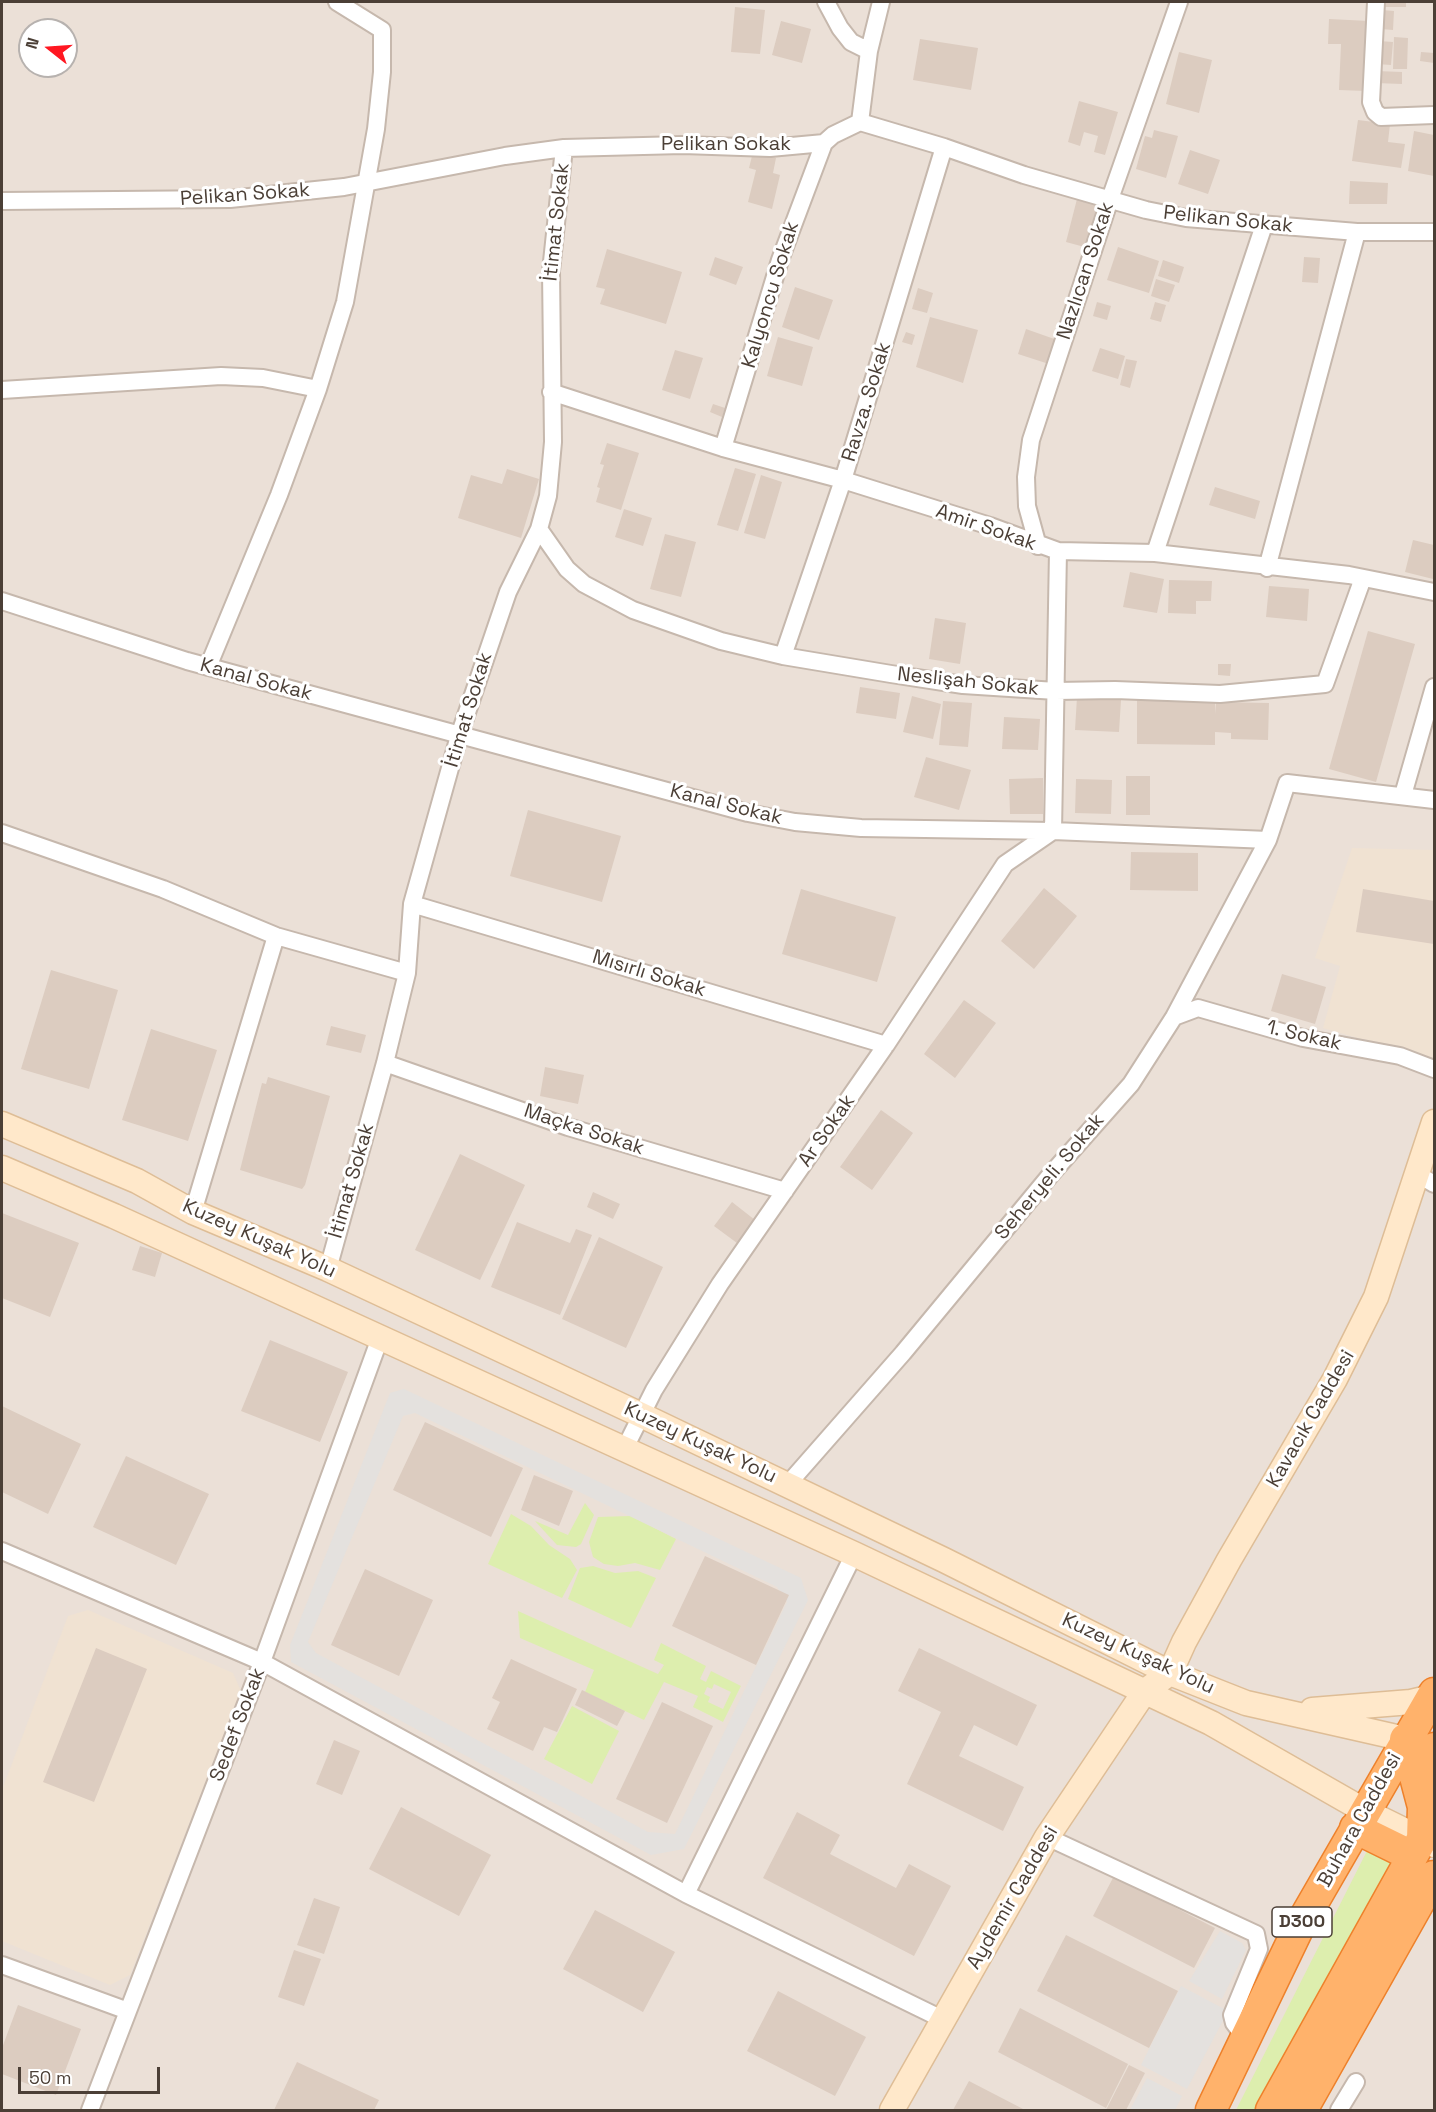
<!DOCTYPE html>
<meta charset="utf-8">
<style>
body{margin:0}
#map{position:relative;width:1436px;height:2112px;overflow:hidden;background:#f6f0e9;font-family:"Space Grotesk",sans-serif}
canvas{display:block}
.frame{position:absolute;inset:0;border:3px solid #4b3f36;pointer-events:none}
.north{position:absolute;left:18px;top:18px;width:60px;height:60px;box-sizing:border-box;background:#fff;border:2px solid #b7b2af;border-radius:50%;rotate:287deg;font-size:16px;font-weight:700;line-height:24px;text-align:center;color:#4b3f36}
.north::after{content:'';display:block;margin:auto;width:21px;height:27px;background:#ff1721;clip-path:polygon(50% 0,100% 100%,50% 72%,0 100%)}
.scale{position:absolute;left:18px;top:2067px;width:142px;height:27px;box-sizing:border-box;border:3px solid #4b3f36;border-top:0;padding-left:8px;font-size:18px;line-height:21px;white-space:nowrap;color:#4b3f36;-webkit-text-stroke:4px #fff;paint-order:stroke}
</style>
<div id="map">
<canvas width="1436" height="2112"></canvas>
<div class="frame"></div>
<div class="north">N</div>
<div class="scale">50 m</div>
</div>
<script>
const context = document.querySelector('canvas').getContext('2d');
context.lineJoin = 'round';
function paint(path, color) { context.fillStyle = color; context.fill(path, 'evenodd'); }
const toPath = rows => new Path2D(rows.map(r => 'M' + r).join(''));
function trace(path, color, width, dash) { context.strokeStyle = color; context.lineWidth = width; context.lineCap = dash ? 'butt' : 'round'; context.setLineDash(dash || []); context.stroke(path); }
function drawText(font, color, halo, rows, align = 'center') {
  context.font = font + ' "Space Grotesk",sans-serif'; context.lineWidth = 6; context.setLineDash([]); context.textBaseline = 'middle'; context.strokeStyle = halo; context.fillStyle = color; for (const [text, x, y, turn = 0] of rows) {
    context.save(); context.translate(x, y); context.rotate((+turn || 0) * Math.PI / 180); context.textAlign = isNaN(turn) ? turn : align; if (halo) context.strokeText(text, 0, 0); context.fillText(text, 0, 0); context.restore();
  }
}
paint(toPath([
 [2,2,1434,2,1434,2110,2,2110],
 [30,30,66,30,66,66,30,66]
]), '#ebe0d7');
paint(toPath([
 [1352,848,1434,850,1434,1055,1431,1059,1323,1028,1340,966,1315,958],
 [88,1610,233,1673,241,1691,130,1975,110,1985,2,1941,2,1790,68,1616]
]), '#f0e2d2');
paint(toPath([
 [585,1503,594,1515,581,1544,576,1547,557,1545,535,1521,568,1535],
 [511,1514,531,1526,549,1545,570,1559,577,1570,562,1598,488,1564],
 [631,1516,676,1539,660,1570,635,1563,618,1566,604,1564,593,1557,589,1542,598,1517],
 [593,1566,615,1573,638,1571,656,1578,631,1628,568,1599,580,1568],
 [518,1611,658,1674,664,1665,654,1660,661,1643,706,1666,700,1679,706,1682,711,1671,741,1686,723,1722,693,1707,698,1696,664,1682,644,1720,585,1692,594,1670,520,1638],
 [714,1684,731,1692,723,1709,708,1702,710,1697,704,1694,707,1687,712,1689],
 [572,1706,619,1731,592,1784,544,1759],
 [1372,1841,1397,1857,1258,2110,1236,2110]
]), '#ddeeae');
paint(toPath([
 [404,1389,801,1578,808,1600,684,1849,651,1855,291,1662,290,1645,390,1393],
 [415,1413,777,1587,787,1602,675,1834,648,1832,316,1653,308,1642,403,1416],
 [1220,1931,1242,1943,1246,1950,1222,1999,1189,1981],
 [1181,1986,1228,2011,1187,2089,1141,2065],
 [1147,2078,1182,2096,1175,2110,1130,2110]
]), '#e4e1de');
paint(toPath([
 [1383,2,1406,2,1406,7,1382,7],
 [735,7,765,10,760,54,731,52],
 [1382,10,1394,11,1393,30,1381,29],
 [1329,19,1369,21,1366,91,1339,90,1341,44,1328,44],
 [781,21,811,29,802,63,772,55],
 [1394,37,1408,38,1407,69,1393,69],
 [920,39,978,48,971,90,913,80],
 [1379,41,1393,42,1391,65,1377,64],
 [1179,52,1212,60,1199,113,1166,104],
 [1421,52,1434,53,1434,63,1420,61],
 [1376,71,1402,72,1402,84,1375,83],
 [1079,101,1118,112,1105,155,1094,152,1098,136,1084,132,1080,146,1068,142],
 [1358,120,1390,124,1388,142,1405,144,1401,168,1352,161],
 [1154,130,1178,136,1166,178,1136,169,1145,136,1152,138],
 [1414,131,1434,135,1434,176,1408,171],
 [1190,150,1220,160,1208,194,1178,184],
 [753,152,776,158,773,173,780,175,772,209,748,202,756,170,749,168],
 [1350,181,1388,183,1387,204,1349,204],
 [1077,199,1104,206,1092,249,1066,242],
 [1118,247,1159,261,1149,293,1107,280],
 [607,249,682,272,666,324,600,304,605,289,596,287],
 [715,257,743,267,736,285,709,275],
 [1304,257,1320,258,1318,283,1302,282],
 [1163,260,1184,267,1179,283,1158,276],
 [1156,279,1175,285,1169,302,1151,296],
 [795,287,833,300,819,340,782,327],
 [918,288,933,293,927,313,912,309],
 [1097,302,1111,306,1107,320,1093,316],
 [1155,302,1166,305,1161,322,1150,319],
 [930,317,978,330,963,383,916,367],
 [1026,329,1060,341,1052,365,1018,354],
 [906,332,915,335,912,345,902,342],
 [778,337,813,347,802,386,767,376],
 [1100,348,1125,356,1118,379,1092,371],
 [675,350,703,358,690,399,662,390],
 [1126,359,1137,361,1130,388,1120,385],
 [713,404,725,408,722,417,710,412],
 [607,443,639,453,621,510,596,502,600,488,597,487,604,465,600,464],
 [735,468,756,474,738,531,717,525],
 [507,469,539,479,521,538,458,518,471,475,502,484],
 [761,475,782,482,765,539,744,533],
 [1215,487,1260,501,1255,519,1209,505],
 [624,509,652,518,643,546,615,537],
 [665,534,696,542,681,597,650,589],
 [1413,540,1434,545,1433,579,1405,572],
 [1130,572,1164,579,1157,613,1123,607],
 [1169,580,1212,581,1211,601,1196,601,1196,614,1168,613],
 [1269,586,1309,589,1307,621,1266,617],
 [935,618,966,623,960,664,929,659],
 [1368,631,1415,644,1376,782,1329,769],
 [1218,664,1231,664,1230,676,1218,675],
 [860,687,900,693,896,719,856,713],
 [912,696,941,704,933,739,903,732],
 [1077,697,1121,700,1119,732,1075,730],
 [1137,700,1215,701,1215,714,1216,702,1269,703,1268,740,1231,739,1231,733,1215,732,1215,745,1137,744],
 [943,701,972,703,968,747,939,745],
 [1004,717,1040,719,1038,750,1002,749],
 [926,757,971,770,959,810,914,797],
 [1126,776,1150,776,1150,815,1126,815],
 [1043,778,1043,814,1010,814,1009,779],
 [1076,779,1112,780,1111,814,1075,813],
 [528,810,621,836,602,902,510,876],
 [1131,852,1198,853,1198,891,1130,890],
 [1044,888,1077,916,1034,969,1001,941],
 [801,889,896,917,877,982,782,954],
 [1363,889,1434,901,1434,944,1356,932],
 [51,970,118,990,89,1089,21,1069],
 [1282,974,1326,987,1315,1024,1271,1011],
 [964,1000,996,1023,955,1078,924,1054],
 [331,1026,366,1035,361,1053,326,1045],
 [151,1029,217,1050,188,1141,122,1120],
 [545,1067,584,1075,578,1104,540,1096],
 [268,1077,330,1096,305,1185,302,1189,240,1170,262,1083,266,1084],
 [881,1110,913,1133,872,1190,840,1167],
 [460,1154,525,1185,480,1280,415,1250],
 [593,1192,620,1204,613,1219,587,1207],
 [732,1202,755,1220,737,1243,714,1226],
 [2,1213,79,1243,50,1317,2,1298],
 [517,1222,570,1243,576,1229,592,1235,560,1315,491,1287],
 [599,1237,663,1267,626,1348,562,1319],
 [140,1246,162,1253,155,1277,132,1270],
 [270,1340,348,1372,320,1442,241,1411],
 [2,1406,81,1444,48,1514,2,1492],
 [425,1422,523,1468,491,1537,393,1490],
 [126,1456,209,1494,176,1565,93,1527],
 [534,1475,573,1491,559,1526,521,1510],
 [705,1556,789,1595,756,1665,672,1626],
 [365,1569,433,1600,399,1676,331,1645],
 [96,1648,147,1669,94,1802,43,1782],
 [919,1648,1037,1705,1017,1746,974,1725,959,1756,1024,1787,1003,1831,907,1784,941,1712,898,1691],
 [511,1659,577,1689,557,1732,544,1727,533,1751,487,1729,500,1702,492,1698],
 [582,1690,625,1711,617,1726,575,1705],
 [662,1702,713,1726,667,1823,616,1799],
 [334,1740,360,1751,342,1795,316,1784],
 [401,1807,491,1855,459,1916,369,1869],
 [797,1812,840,1835,830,1854,896,1888,909,1864,951,1886,914,1956,763,1878],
 [1114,1876,1215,1928,1194,1968,1093,1916],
 [314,1898,340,1907,324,1954,297,1945],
 [595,1910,675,1952,643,2012,563,1969],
 [1066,1935,1178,1991,1149,2048,1037,1991],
 [294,1950,321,1959,304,2006,278,1997],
 [778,1991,866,2037,835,2096,747,2051],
 [18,2005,81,2029,56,2095,2,2074,2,2048],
 [1020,2008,1128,2064,1106,2108,998,2052],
 [297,2062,379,2100,374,2110,274,2110],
 [1129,2065,1145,2073,1126,2110,1106,2110],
 [969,2081,1025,2110,953,2110]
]), '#dcccc0');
const street = toPath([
 [826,2,840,28,851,42,869,51,860,122],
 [1376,2,1371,102,1375,112,1381,117,1434,115],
 [869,51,881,2],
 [2,201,230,199,344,187,505,156,564,148,683,145,770,148,824,143,833,135,860,122,944,147,1024,175,1146,210,1186,218,1357,232,1434,232],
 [2,390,221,376,263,378,318,389],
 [551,392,723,448,843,480,990,526,1058,551,1155,553,1349,575,1434,592],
 [723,448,780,260,824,143],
 [539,529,567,569,584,584,633,610,721,641,783,656,891,674,963,685,1056,691,1115,690,1220,694,1325,684,1363,578],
 [1038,546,1027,506,1026,477,1031,440,1110,199,1179,2],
 [1155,553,1264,225],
 [1267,568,1357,232],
 [2,601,187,661,748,813,795,822,861,828,1053,831,1268,840,1287,783,1434,800],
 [783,656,843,480,944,147],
 [208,667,279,495,318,389,345,302,376,129,382,72,382,30,337,2],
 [1403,795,1434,687],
 [2,833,163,889,276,936,407,973],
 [412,904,886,1045],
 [1174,1017,1198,1008,1303,1038,1400,1056,1434,1069],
 [385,1063,568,1127,785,1191],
 [1419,1175,1434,1184],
 [193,1212,276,936],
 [328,1269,385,1063,407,973,412,904,459,736,508,592,539,529,548,496,553,442,551,271,564,148],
 [624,1450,654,1390,720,1284,886,1045,1005,864,1053,831,1058,551],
 [788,1484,903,1353,1052,1173,1131,1084,1174,1017,1268,840],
 [2,1551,262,1662,686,1894,944,2020],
 [1047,1837,1256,1934,1259,1949,1232,2015,1234,2023,1246,2039],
 [686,1894,854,1554],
 [2,1965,128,2011],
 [90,2110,262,1662,380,1338],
 [1339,2110,1356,2082]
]);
const secondary = toPath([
 [2,1124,137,1181,193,1212,328,1269,641,1415,944,1560,1170,1673,1246,1703,1405,1739,1421,1748],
 [2,1168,114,1216,854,1554,1211,1723,1365,1811,1434,1845],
 [1312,1710,1411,1702,1432,1697],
 [892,2110,1047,1837,1145,1691,1170,1673,1184,1642,1229,1560,1335,1379,1376,1297,1434,1122]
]);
const highway = toPath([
 [1427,1794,1426,1771,1434,1748],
 [1355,1828,1412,1856],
 [1211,2110,1299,1927,1434,1693],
 [1271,2110,1422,1839,1423,1807,1405,1739],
 [1302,2110,1434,1876]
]);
trace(street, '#c6b8ad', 20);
trace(secondary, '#debd96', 27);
trace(highway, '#ee812b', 33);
trace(street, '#fff', 16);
trace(secondary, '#ffe8ca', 24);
trace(highway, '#ffb26b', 30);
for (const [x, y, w] of [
 [1302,1922,60]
]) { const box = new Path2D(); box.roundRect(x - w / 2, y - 15, w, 30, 4.5); context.fillStyle = '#fff'; context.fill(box); trace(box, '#4b3f36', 1.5); }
drawText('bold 18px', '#4b3f36', null, [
 ["D300",1302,1922]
]);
drawText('20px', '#4b3f36', '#fff', [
 ["Pelikan Sokak",726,145],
 ["Pelikan Sokak",245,195,-4],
 ["Pelikan Sokak",1228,220,6],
 ["İtimat Sokak",557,222,-84],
 ["Nazlıcan Sokak",1086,271,-72],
 ["Kalyoncu Sokak",771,295,-73],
 ["Ravza. Sokak",867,402,-73],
 ["Amir Sokak",986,528,19],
 ["Kanal Sokak",256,680,15],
 ["Neslişah Sokak",968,682,6],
 ["İtimat Sokak",469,710,-73],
 ["Kanal Sokak",726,805,14],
 ["Mısırlı Sokak",649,974,17],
 ["1. Sokak",1304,1036,13],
 ["Maçka Sokak",584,1130,18],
 ["Ar Sokak",827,1131,-55],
 ["Seheryeli. Sokak",1050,1177,-50],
 ["İtimat Sokak",352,1181,-74],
 ["Kuzey Kuşak Yolu",259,1239,24],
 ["Kavacık Caddesi",1311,1419,-60],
 ["Kuzey Kuşak Yolu",700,1443,25],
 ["Kuzey Kuşak Yolu",1138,1654,25],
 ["Sedef Sokak",238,1725,-69],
 ["Buhara Caddesi",1360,1820,-61],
 ["Aydemir Caddesi",1013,1898,-60]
]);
</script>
